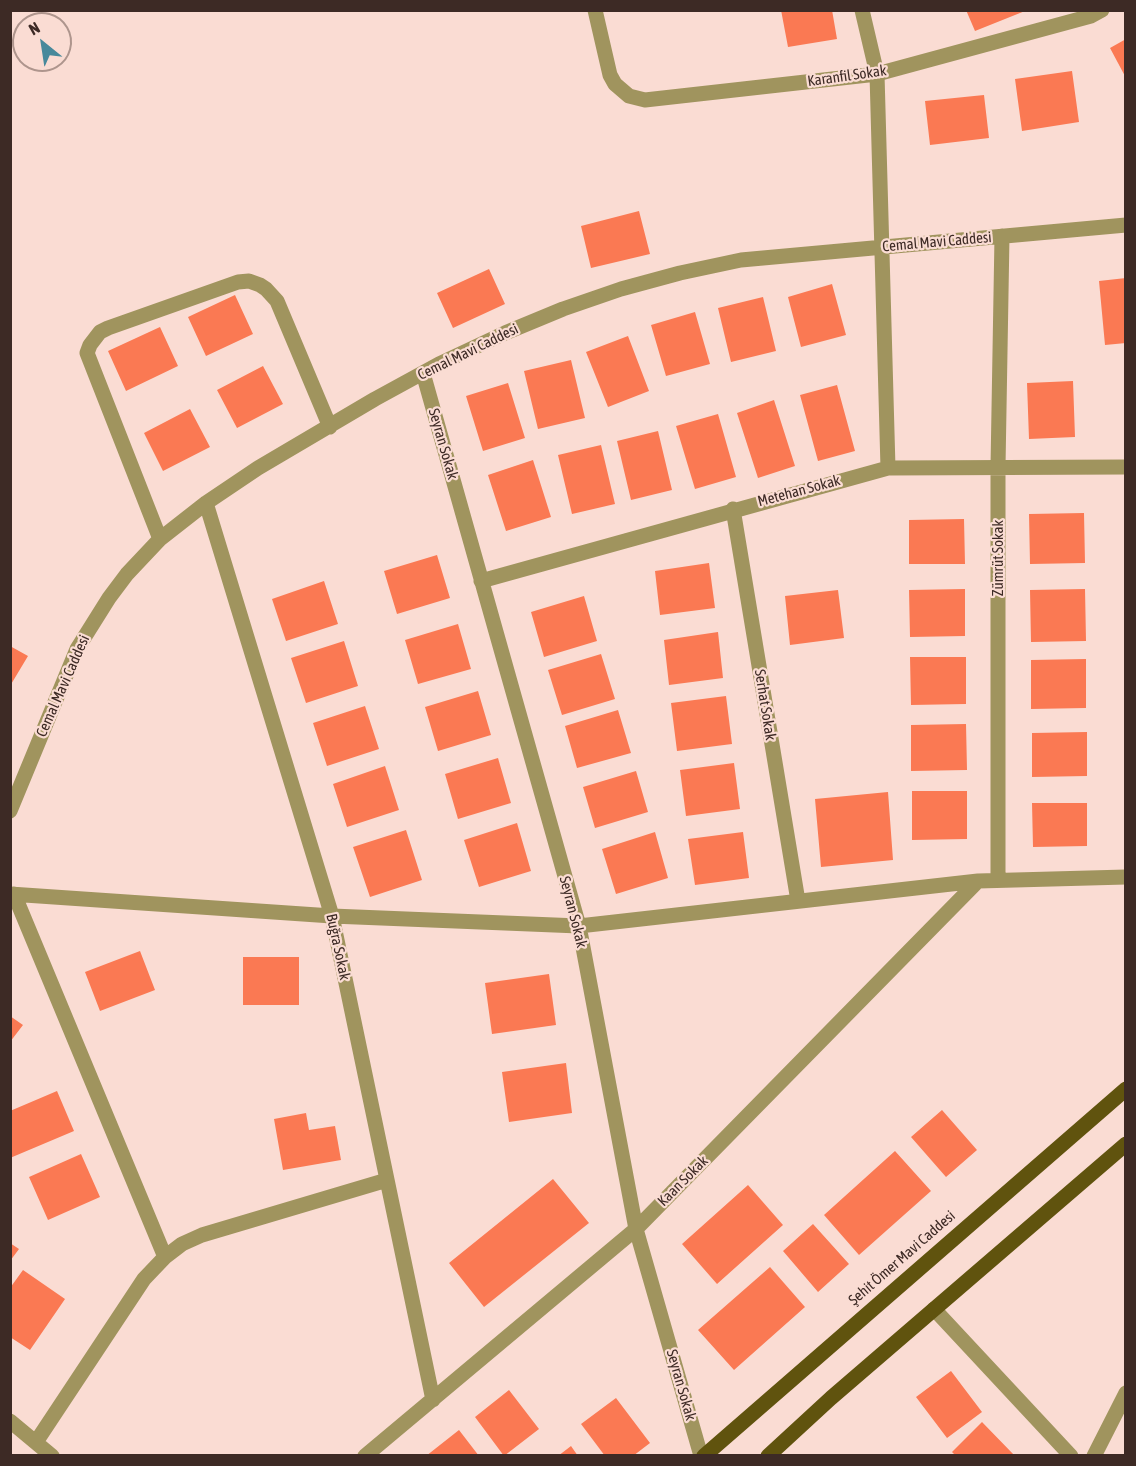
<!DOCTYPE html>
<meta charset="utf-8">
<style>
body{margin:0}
#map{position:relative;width:1136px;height:1466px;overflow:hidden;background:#fadcd3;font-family:"Asap Condensed",sans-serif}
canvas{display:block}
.frame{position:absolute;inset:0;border:12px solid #3d2a25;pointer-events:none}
.north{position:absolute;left:12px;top:12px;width:60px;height:60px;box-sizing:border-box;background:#fadcd3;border:2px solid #ae958d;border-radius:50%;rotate:330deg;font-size:16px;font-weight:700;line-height:24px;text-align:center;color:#3d2a25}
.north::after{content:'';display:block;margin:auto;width:21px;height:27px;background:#48899b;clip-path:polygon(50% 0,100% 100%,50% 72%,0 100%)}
</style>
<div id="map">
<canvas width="1136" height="1466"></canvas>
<div class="frame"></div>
<div class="north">N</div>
</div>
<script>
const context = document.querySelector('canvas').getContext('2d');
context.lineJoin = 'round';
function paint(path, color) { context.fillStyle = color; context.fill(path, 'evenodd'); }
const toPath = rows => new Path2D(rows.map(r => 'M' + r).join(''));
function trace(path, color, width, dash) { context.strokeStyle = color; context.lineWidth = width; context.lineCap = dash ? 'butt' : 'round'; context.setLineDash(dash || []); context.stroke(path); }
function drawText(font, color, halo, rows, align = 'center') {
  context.font = font + ' "Asap Condensed",sans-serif'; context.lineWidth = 4.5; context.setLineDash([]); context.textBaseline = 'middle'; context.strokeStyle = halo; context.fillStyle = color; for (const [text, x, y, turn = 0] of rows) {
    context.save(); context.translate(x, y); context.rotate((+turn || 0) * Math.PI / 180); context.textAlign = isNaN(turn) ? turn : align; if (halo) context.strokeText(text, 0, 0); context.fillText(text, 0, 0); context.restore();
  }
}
paint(toPath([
 [781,10,832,10,837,39,788,47],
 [966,10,1025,10,1025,11,975,31],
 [1126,39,1126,78,1110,48],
 [1072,71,1079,122,1022,131,1015,79],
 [984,95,989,138,930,145,925,101],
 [639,211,650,254,591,268,581,226],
 [489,269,505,304,453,328,437,293],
 [1126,278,1126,343,1105,345,1099,281],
 [832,284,846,335,801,347,788,297],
 [235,295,253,334,206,356,188,317],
 [763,297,776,351,731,362,718,308],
 [695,312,710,364,666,376,651,325],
 [160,327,178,366,126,391,108,351],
 [628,336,649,391,608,407,586,352],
 [571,360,585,418,538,429,524,371],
 [263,366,283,404,237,428,217,390],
 [1073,381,1075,437,1029,439,1027,383],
 [508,383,525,438,483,451,466,396],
 [837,385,855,451,818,461,800,395],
 [774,400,795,466,758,478,737,413],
 [190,409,210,447,163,471,144,433],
 [718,414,736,477,695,489,676,426],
 [658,431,672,490,631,500,617,441],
 [601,445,615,504,572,514,558,455],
 [533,460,551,517,506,531,488,475],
 [1084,513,1085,563,1030,564,1029,514],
 [964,519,965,564,909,564,909,520],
 [437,555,450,598,397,614,384,571],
 [709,563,715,608,660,615,655,571],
 [324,581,338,624,286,641,272,599],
 [965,589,965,636,910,637,909,590],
 [1085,589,1086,641,1031,642,1030,590],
 [838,590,844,638,790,645,785,596],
 [584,596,597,641,544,657,531,612],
 [458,624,471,669,418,684,405,640],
 [718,632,723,678,669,685,664,640],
 [344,641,358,686,306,703,291,658],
 [10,646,28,656,10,686],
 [601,654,615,699,562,715,548,670],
 [910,657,966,657,966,704,911,705],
 [1086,659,1086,708,1031,709,1031,660],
 [478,691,491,735,438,751,425,707],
 [726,696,732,744,677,751,671,703],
 [365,706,379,749,327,766,313,723],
 [618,710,631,753,577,768,565,726],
 [966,724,967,770,911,771,911,725],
 [1087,732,1087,776,1032,777,1032,733],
 [498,758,511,803,458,819,445,774],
 [734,763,740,809,686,816,680,770],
 [385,766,399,810,347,827,333,784],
 [636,771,648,812,595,828,583,787],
 [912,791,967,791,967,839,912,840],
 [888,792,893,860,821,867,815,799],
 [1032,803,1087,803,1087,846,1033,847],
 [517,823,531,871,479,887,464,840],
 [406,830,422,880,370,897,353,847],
 [655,832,668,878,616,894,602,849],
 [743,832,749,878,695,885,688,839],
 [140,951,155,990,100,1011,85,972],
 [243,957,299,957,299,1005,243,1005],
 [549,974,556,1025,492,1034,485,983],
 [10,1016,23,1025,10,1042],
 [566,1063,572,1113,509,1122,502,1072],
 [57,1091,74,1131,10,1158,10,1111],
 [942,1110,977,1150,946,1177,911,1137],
 [306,1113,309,1130,335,1126,341,1160,283,1170,274,1119],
 [895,1151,931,1191,859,1255,824,1215],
 [81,1154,100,1197,48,1220,29,1177],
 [553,1179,589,1223,484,1307,449,1263],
 [748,1185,783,1225,717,1284,682,1244],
 [813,1224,849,1264,818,1292,783,1251],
 [10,1243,19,1249,10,1261],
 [770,1267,805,1307,734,1370,698,1330],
 [23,1270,65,1299,30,1350,10,1337,10,1288],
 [951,1371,982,1412,947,1438,916,1397],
 [509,1390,539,1429,504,1456,475,1417],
 [616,1398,650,1443,633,1456,605,1456,581,1424],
 [982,1422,1015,1456,956,1456,952,1452],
 [459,1430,479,1456,426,1456],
 [571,1446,578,1456,558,1456]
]), '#fa7953');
trace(toPath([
 [595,10,610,75,615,84,629,96,645,100,877,74,1091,16,1102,10],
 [862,10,877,74,888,468],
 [423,373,579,926,636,1229,701,1456],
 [206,503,332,916,433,1400],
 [733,509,798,901],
 [160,539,87,353,90,345,100,332,108,328,238,282,249,281,260,285,266,289,277,301,330,427],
 [481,581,888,468,1126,467],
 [10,811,77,649,109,598,127,574,160,539,206,503,258,468,375,399,439,364,505,333,563,309,621,289,680,273,741,260,1126,225],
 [998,880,998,467,1002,236],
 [10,894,332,916,579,926,978,881,1126,877],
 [14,894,165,1257],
 [934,1309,1071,1456],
 [10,1421,52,1456],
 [36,1442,144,1279,165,1257,182,1244,202,1235,387,1180],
 [365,1456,636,1229,978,881],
 [1094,1456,1126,1393]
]), '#a0945e', 15);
trace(toPath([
 [704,1456,1126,1089],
 [768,1456,831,1398,1126,1144]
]), '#60530e', 15);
drawText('15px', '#3d2a25', '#fadcd3', [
 ["Karanfil Sokak",847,76,-8],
 ["Cemal Mavi Caddesi",937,242,-5],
 ["Cemal Mavi Caddesi",468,352,-26],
 ["Seyran Sokak",443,444,74],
 ["Metehan Sokak",799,491,-15],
 ["Zümrüt Sokak",998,558,-90],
 ["Cemal Mavi Caddesi",63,686,-66],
 ["Serhat Sokak",765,705,81],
 ["Seyran Sokak",573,912,76],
 ["Buğra Sokak",338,947,78],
 ["Kaan Sokak",683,1181,-45],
 ["Şehit Ömer Mavi Caddesi",902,1258,-41],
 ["Seyran Sokak",681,1385,74]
]);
</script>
